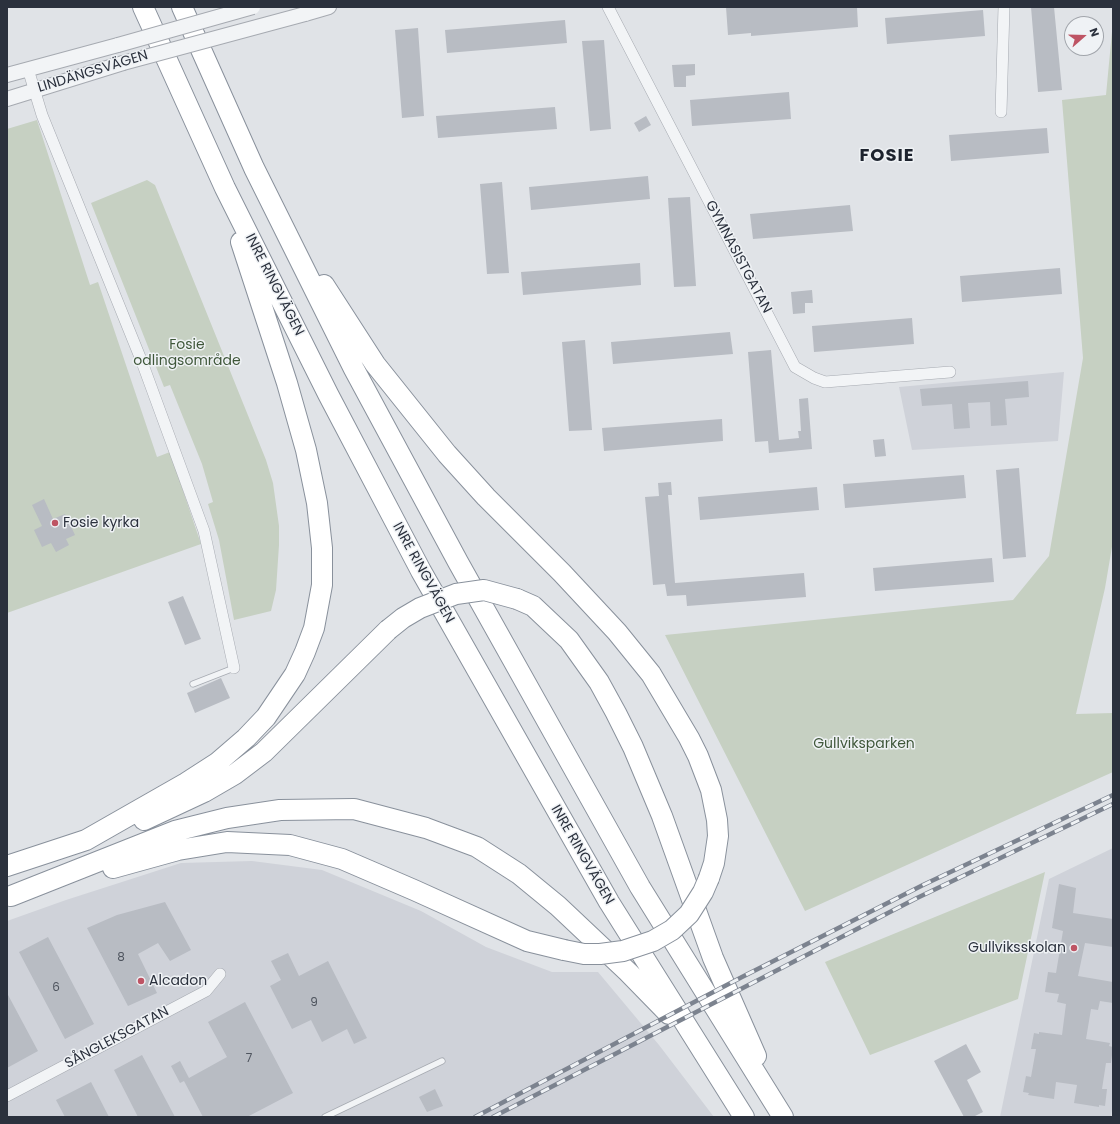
<!DOCTYPE html>
<meta charset="utf-8">
<style>
body{margin:0}
#map{position:relative;width:1120px;height:1124px;overflow:hidden;background:#e0e3e7;font-family:Poppins,sans-serif}
canvas{display:block}
.frame{position:absolute;inset:0;border:8px solid #2b313d;pointer-events:none}
.north{position:absolute;left:1064px;top:16px;width:40px;height:40px;box-sizing:border-box;background:#eff2f5;border:1px solid #a1a5ab;border-radius:50%;rotate:70deg;font-size:11px;font-weight:700;line-height:16px;text-align:center;color:#2b313d}
.north::after{content:'';display:block;margin:auto;width:14px;height:18px;background:#be5464;clip-path:polygon(50% 0,100% 100%,50% 72%,0 100%)}
</style>
<div id="map">
<canvas width="1120" height="1124"></canvas>
<div class="frame"></div>
<div class="north">N</div>
</div>
<script>
const context = document.querySelector('canvas').getContext('2d');
context.lineJoin = 'round';
function paint(path, color) { context.fillStyle = color; context.fill(path, 'evenodd'); }
const toPath = rows => new Path2D(rows.map(r => 'M' + r).join(''));
function trace(path, color, width, dash) { context.strokeStyle = color; context.lineWidth = width; context.lineCap = dash ? 'butt' : 'round'; context.setLineDash(dash || []); context.stroke(path); }
function drawText(font, color, halo, rows, align = 'center') {
  context.font = font + ' Poppins,sans-serif'; context.lineWidth = 3; context.setLineDash([]); context.textBaseline = 'middle'; context.strokeStyle = halo; context.fillStyle = color; for (const [text, x, y, turn = 0] of rows) {
    context.save(); context.translate(x, y); context.rotate((+turn || 0) * Math.PI / 180); context.textAlign = isNaN(turn) ? turn : align; if (halo) context.strokeText(text, 0, 0); context.fillText(text, 0, 0); context.restore();
  }
}
paint(toPath([
 [1064,372,1058,441,912,450,899,387],
 [1113,848,1113,1103,1111,1117,1000,1117,1049,879],
 [252,861,322,870,421,911,486,947,552,972,598,972,659,1045,714,1117,7,1117,7,921,66,900,181,863]
]), '#cfd2d9');
paint(toPath([
 [1113,21,1113,541,1105,588,1076,714,1113,713,1113,772,805,911,665,635,1013,600,1049,556,1083,358,1062,100,1106,95],
 [37,120,90,285,98,282,157,457,170,452,201,544,7,613,7,129],
 [147,180,155,185,266,460,273,483,279,526,279,545,276,590,271,611,234,620,219,540,208,504,213,502,202,464,170,385,164,387,91,203],
 [1045,872,1018,999,870,1055,825,962]
]), '#c6d0c2');
paint(toPath([
 [726,7,857,7,858,27,751,36,751,33,728,35],
 [1031,7,1054,7,1062,90,1038,92],
 [983,10,985,36,887,44,885,18],
 [565,20,567,43,447,53,445,30],
 [418,28,424,116,402,118,395,30],
 [604,40,611,129,590,131,582,41],
 [695,64,695,75,686,76,686,87,674,87,672,65],
 [789,92,791,119,692,126,690,100],
 [555,107,557,129,438,138,436,116],
 [646,116,651,125,639,132,634,123],
 [1047,128,1049,153,951,161,949,135],
 [648,176,650,199,531,210,529,187],
 [502,182,509,273,487,274,480,184],
 [690,197,696,286,674,287,668,198],
 [850,205,853,231,753,239,750,214],
 [640,263,641,285,523,295,521,272],
 [1060,268,1062,294,962,302,960,276],
 [812,290,813,303,805,303,805,313,793,314,791,292],
 [912,318,914,344,814,352,812,326],
 [730,332,733,354,613,364,611,342],
 [585,340,592,430,569,431,562,342],
 [771,350,779,440,799,438,798,431,801,431,799,399,808,398,812,449,769,453,768,441,755,442,748,352],
 [1028,381,1029,397,1005,399,1007,425,991,426,990,402,968,403,970,428,954,429,952,404,922,406,920,389],
 [722,419,723,441,604,451,602,428],
 [884,439,886,456,875,457,873,440],
 [1019,468,1026,557,1003,559,996,470],
 [964,475,966,498,845,508,843,484],
 [671,482,672,495,668,495,675,583,804,573,806,597,687,606,686,595,667,596,665,584,653,585,645,497,659,496,658,483],
 [817,487,819,510,700,520,698,497],
 [44,499,53,519,65,514,75,535,66,539,69,545,56,552,51,543,42,547,34,530,42,526,32,505],
 [992,558,994,582,875,591,873,568],
 [183,596,201,639,185,645,168,602],
 [221,678,230,698,195,713,187,693],
 [1059,884,1076,888,1073,913,1113,919,1113,947,1085,943,1078,976,1113,982,1113,1003,1100,1001,1098,1010,1091,1009,1086,1039,1110,1043,1109,1046,1113,1047,1111,1063,1106,1063,1102,1089,1107,1089,1105,1106,1099,1105,1099,1107,1074,1103,1077,1085,1056,1082,1054,1099,1028,1095,1029,1093,1023,1092,1026,1076,1031,1077,1036,1049,1031,1049,1034,1033,1039,1034,1039,1032,1062,1035,1066,1004,1057,1002,1059,994,1045,992,1048,972,1056,973,1063,931,1052,928],
 [165,902,191,950,170,961,158,943,138,954,157,993,128,1006,87,928,117,915],
 [48,937,94,1024,65,1039,19,952],
 [288,953,299,976,328,961,367,1038,354,1044,347,1029,322,1042,311,1020,292,1029,270,986,281,980,271,961],
 [7,993,38,1051,7,1068],
 [245,1002,293,1093,247,1117,203,1117,184,1081,180,1083,171,1066,180,1061,189,1078,227,1057,208,1022],
 [966,1044,981,1072,967,1080,983,1112,973,1117,964,1117,934,1061],
 [142,1055,175,1117,138,1117,114,1070],
 [91,1082,109,1117,65,1117,56,1100],
 [435,1089,443,1106,427,1112,419,1097]
]), '#b8bcc3');
const service = toPath([
 [193,684,234,668],
 [325,1117,442,1061]
]);
const minor = toPath([
 [608,7,795,367,814,378,825,382,950,372],
 [28,69,42,115,142,362,204,531,234,668],
 [1001,112,1004,7],
 [7,1096,206,991,220,974]
]);
const tertiary = toPath([
 [305,14,329,7],
 [7,75,118,45],
 [7,99,123,63]
]);
const motorway = toPath([
 [143,7,225,188,328,394,421,571,609,902,744,1117],
 [182,7,254,168,354,369,458,562,640,887,783,1117],
 [324,285,375,364,447,454,486,497,562,573,617,632,651,674,689,738,698,756,711,790,717,820,718,836,714,863,709,878],
 [517,599,533,606,569,640,599,682,616,713,633,747,662,816,713,958,756,1056],
 [144,820,204,792,235,774,264,752,388,630],
 [7,866,86,840,186,783,217,763,246,738,266,717,295,674,305,652,314,628,322,585,322,548,317,503,306,450,287,383,241,242],
 [113,868,178,850,227,842,290,845,342,859,414,890,527,941,564,950],
 [11,896,175,831,227,818,280,810,354,809,426,828,477,847,519,874,558,906,628,972,669,1014]
]);
trace(service, '#a6aab1', 7);
trace(minor, '#a6aab1', 12);
trace(tertiary, '#a6aab1', 16);
trace(motorway, '#89919c', 22);
trace(service, '#f2f4f6', 5.5);
trace(minor, '#f2f4f6', 11);
trace(tertiary, '#f2f4f6', 14);
trace(motorway, '#fff', 20);
const rail = toPath([
 [475,1117,742,977,923,885,1113,795],
 [493,1117,917,898,1113,804]
]);
trace(rail, '#7c838f', 4.5);
trace(rail, '#eff2f5', 3, [9]);
const tertiaryBridge = toPath([
 [118,45,253,7],
 [123,63,305,14]
]);
const motorwayBridge = toPath([
 [388,630,403,618,420,608,456,594,484,590,517,599],
 [564,950,584,954,600,954,623,951,653,941,672,930,689,914,703,892,709,878]
]);
trace(tertiaryBridge, '#a6aab1', 16, []);
trace(motorwayBridge, '#89919c', 22, []);
trace(tertiaryBridge, '#f2f4f6', 14);
trace(motorwayBridge, '#fff', 20);
for (const [x, y, r, color] of [
 [55,523,4,"#be5464"],
 [1074,948,4,"#be5464"],
 [141,981,4,"#be5464"]
]) { const dot = new Path2D(); dot.arc(x, y, r, 0, 2 * Math.PI); context.fillStyle = color; context.fill(dot); trace(dot, '#eff2f5', 1.5); }
drawText('12px', '#4e545e', null, [
 ["8",121,958],
 ["6",56,988],
 ["9",314,1003],
 ["7",249,1059]
]);
drawText('14px', '#2b313d', '#eff2f5', [
 ["LINDÄNGSVÄGEN",93,72,-17],
 ["GYMNASISTGATAN",738,257,62],
 ["INRE RINGVÄGEN",274,285,63],
 ["INRE RINGVÄGEN",423,573,61],
 ["INRE RINGVÄGEN",582,855,60],
 ["SÅNGLEKSGATAN",117,1038,-28]
]);
drawText('14px', '#3f573a', '#eff2f5', [
 ["Fosie",187,345],
 ["odlingsområde",187,361],
 ["Gullviksparken",864,744]
]);
drawText('14px', '#2b313d', '#eff2f5', [
 ["Fosie kyrka",63,523],
 ["Gullviksskolan",1066,948,"right"],
 ["Alcadon",149,981]
], 'left');
context.letterSpacing = '1px';
drawText('bold 18px', '#1d232e', '#eff2f5', [
 ["FOSIE",887,156]
]);
context.letterSpacing = '0px';
</script>
